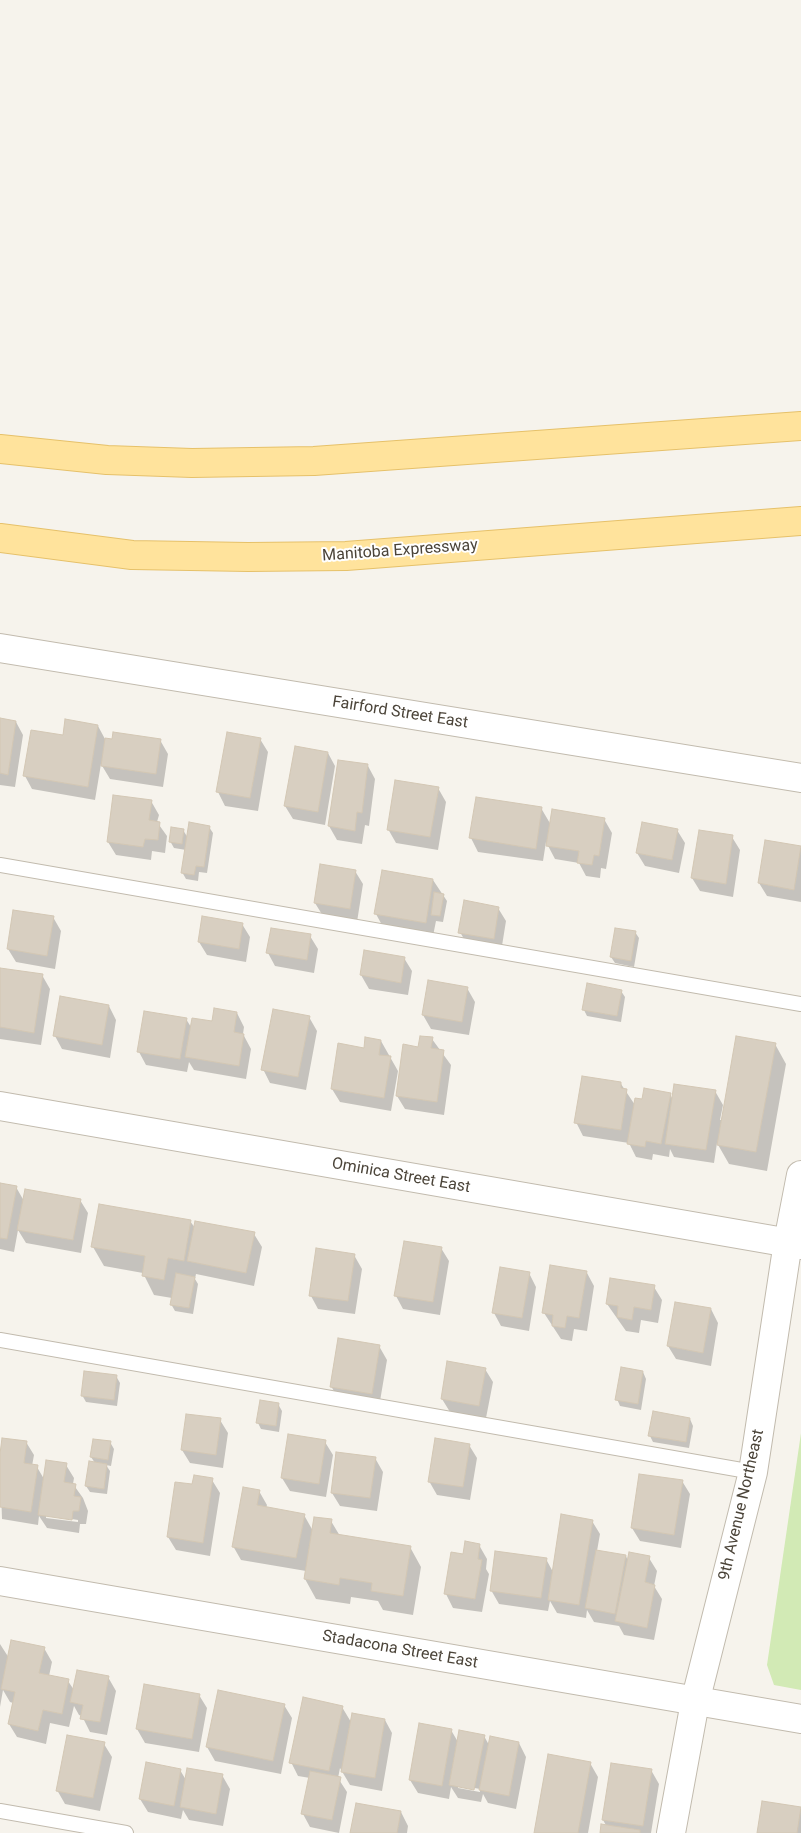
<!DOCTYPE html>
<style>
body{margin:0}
canvas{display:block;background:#f6f3ec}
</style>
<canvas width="801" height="1833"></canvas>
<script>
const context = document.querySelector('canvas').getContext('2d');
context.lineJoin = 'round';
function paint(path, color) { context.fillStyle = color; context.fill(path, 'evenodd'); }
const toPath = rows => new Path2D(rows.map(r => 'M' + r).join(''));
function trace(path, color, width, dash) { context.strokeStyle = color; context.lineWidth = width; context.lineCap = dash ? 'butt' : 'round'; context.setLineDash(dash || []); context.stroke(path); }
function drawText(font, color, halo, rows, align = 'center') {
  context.font = font + ' Roboto,sans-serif'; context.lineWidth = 4; context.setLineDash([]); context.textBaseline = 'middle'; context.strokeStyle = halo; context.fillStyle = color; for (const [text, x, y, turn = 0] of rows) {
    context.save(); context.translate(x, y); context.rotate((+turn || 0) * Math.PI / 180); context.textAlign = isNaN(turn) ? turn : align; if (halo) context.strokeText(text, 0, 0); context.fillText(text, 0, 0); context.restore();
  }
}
paint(toPath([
 [801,1433,801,1690,774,1685,767,1665]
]), '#d2eab5');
paint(toPath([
 [0,720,16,722,23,735,15,787,0,785],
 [98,726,105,739,160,740,168,754,163,787,110,779,101,764,95,800,32,789,25,776],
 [260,739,268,752,258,811,225,806,218,792],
 [328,753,335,766,325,825,293,819,285,806],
 [368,766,375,779,369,826,365,825,362,844,337,840,329,826],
 [438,788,446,802,438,850,396,843,388,829],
 [151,801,159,815,157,822,167,836,165,853,152,851,151,860,116,855,108,842],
 [541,808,551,825,604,819,612,833,606,869,601,868,600,878,586,876,579,863,555,859,546,842,543,861,478,852,471,838],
 [209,827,213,833,207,873,199,872,198,881,186,879,182,872,186,850,174,848,170,841,183,830,188,838],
 [677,830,685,843,679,873,645,866,637,853],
 [732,837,740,850,733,897,700,891,692,878],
 [766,842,801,848,801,902,767,896,759,883],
 [355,871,363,884,357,922,323,916,315,903],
 [433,880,447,901,443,922,436,921,433,936,383,927,376,914],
 [498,908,506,921,501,952,468,946,460,932],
 [53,917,61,931,55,969,16,962,8,949],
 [242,924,250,937,246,962,207,955,199,942],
 [635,932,639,938,634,967,615,963,611,957],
 [310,936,318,949,314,973,275,966,268,953],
 [365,951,404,958,412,971,408,995,369,989,361,975],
 [0,969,42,975,50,989,41,1045,0,1039],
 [467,988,475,1002,469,1035,431,1029,423,1015],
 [621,991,625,997,621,1022,587,1016,584,1010],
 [109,1006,116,1020,110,1058,62,1049,55,1036],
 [237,1013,244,1027,243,1034,251,1049,246,1079,194,1070,189,1062,187,1072,146,1065,139,1052,186,1019,191,1027],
 [309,1017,317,1031,306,1090,270,1083,263,1069],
 [432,1039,451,1065,444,1115,405,1109,397,1096,419,1048],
 [381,1041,398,1071,391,1111,340,1102,332,1089,365,1049],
 [775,1044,786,1064,767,1171,729,1164,717,1143,714,1163,674,1157,670,1149,669,1157,653,1154,652,1160,636,1157,629,1143,583,1136,576,1122,621,1084,635,1105,670,1094,673,1100,715,1091,723,1105,720,1120,723,1120],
 [0,1184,16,1187,24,1201,80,1200,88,1213,81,1253,26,1243,18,1230,14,1252,0,1249],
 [190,1221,195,1228,254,1234,262,1247,254,1286,196,1274,195,1279,198,1284,193,1314,175,1311,171,1304,172,1298,154,1295,143,1273,104,1266,93,1247],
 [441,1248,449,1261,440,1315,403,1309,396,1296],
 [354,1255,362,1269,355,1314,318,1309,311,1296],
 [529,1273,536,1287,529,1331,501,1326,494,1313],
 [587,1273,594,1286,587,1331,574,1329,572,1341,561,1339,544,1313],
 [654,1287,662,1300,658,1323,641,1320,639,1333,626,1331,607,1304],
 [711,1309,718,1323,711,1366,676,1359,668,1346],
 [379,1346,387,1360,379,1407,339,1400,331,1386],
 [485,1369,493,1382,486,1418,450,1412,442,1399],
 [643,1372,646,1379,641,1410,620,1406,617,1399],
 [116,1376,120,1383,117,1406,86,1402,82,1395],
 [278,1404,282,1411,279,1432,261,1429,258,1423],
 [690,1419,693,1426,689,1448,653,1442,650,1436],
 [220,1420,228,1433,223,1468,190,1463,182,1450],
 [26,1442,34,1455,32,1466,37,1467,44,1479,66,1465,74,1478,73,1484,83,1498,88,1511,86,1524,80,1524,79,1533,47,1528,39,1516,38,1525,2,1519,0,1463],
 [46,1515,78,1520,78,1522,46,1518],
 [110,1442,114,1449,111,1466,106,1465,110,1471,107,1494,90,1492,86,1486,95,1463,91,1457],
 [325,1442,333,1455,326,1497,290,1491,282,1478],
 [469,1445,477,1458,470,1500,437,1495,429,1481],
 [375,1458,383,1472,377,1511,340,1506,332,1493],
 [212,1480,220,1493,210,1556,176,1550,168,1537,193,1486],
 [682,1481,690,1494,681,1548,640,1541,632,1528],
 [259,1491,267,1505,266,1508,304,1515,313,1531,331,1521,340,1536,410,1547,421,1567,413,1615,383,1610,378,1601,351,1597,350,1604,316,1599,305,1579,306,1571,241,1560,233,1546],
 [592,1521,600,1534,597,1551,626,1556,628,1561,649,1558,657,1571,654,1586,662,1599,654,1640,624,1635,619,1626,594,1622,587,1610,586,1618,557,1613,550,1601,548,1611,499,1604,491,1590,546,1559,553,1572],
 [479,1545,487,1559,486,1569,489,1574,482,1612,453,1608,446,1594,464,1556],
 [0,1644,9,1658,44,1648,52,1662,49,1676,68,1681,74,1690,108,1677,116,1691,107,1735,90,1732,82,1716,79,1715,74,1706,69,1727,50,1723,46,1744,17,1737,9,1724,13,1703,10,1702,3,1690,0,1707],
 [199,1695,207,1708,199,1752,145,1743,137,1729],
 [284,1705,292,1718,281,1774,215,1761,207,1747],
 [342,1707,351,1722,385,1720,392,1733,382,1791,350,1785,340,1768,338,1778,347,1792,339,1833,310,1827,303,1814,310,1778,298,1776,291,1762],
 [451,1730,458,1742,484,1736,489,1745,519,1743,526,1757,516,1809,488,1803,483,1794,481,1802,458,1798,451,1787,449,1799,418,1793,410,1780],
 [458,1785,480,1789,480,1792,458,1788],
 [104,1744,112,1757,100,1811,65,1804,57,1790],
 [590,1763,598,1777,588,1833,535,1833],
 [180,1770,186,1780,222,1775,230,1789,223,1826,189,1820,183,1810,181,1819,148,1812,140,1799],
 [651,1770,659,1784,651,1833,601,1833,607,1827,603,1820],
 [763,1803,801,1809,801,1833,758,1833],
 [401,1812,408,1826,407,1833,352,1833]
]), '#0003');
const building = toPath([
 [0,718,16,721,8,775,0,773,0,718],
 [65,719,98,725,88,787,23,776,31,730,63,735,65,719],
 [113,732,161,739,156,774,101,766,105,738,112,739,113,732],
 [227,732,261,738,250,798,216,792,227,732],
 [295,746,328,752,318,812,284,806,295,746],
 [338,760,368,764,362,813,357,812,355,831,328,826,338,760],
 [395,780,439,787,430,837,387,830,395,780],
 [113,795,152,800,149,820,160,822,158,840,145,839,143,847,107,842,113,795],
 [476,797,542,807,536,849,469,838,476,797],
 [552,809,605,818,599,856,594,855,592,865,577,863,579,851,546,846,552,809],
 [189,822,210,826,204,867,196,866,194,875,181,873,189,822],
 [642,822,678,829,672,860,636,853,642,822],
 [171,827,184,829,182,844,169,842,171,827],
 [699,830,733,835,726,884,691,878,699,830],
 [765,840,801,846,794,890,758,883,765,840],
 [320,864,356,870,350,909,314,903,320,864],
 [382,870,433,879,426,923,374,914,382,870],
 [434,892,444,894,440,916,431,915,434,892],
 [464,900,499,907,494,939,458,933,464,900],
 [13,910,54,916,47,956,7,949,13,910],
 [202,916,243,923,239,949,198,942,202,916],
 [271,928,311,934,307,960,266,953,271,928],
 [615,928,636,931,631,961,610,957,615,928],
 [364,950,405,957,401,983,360,975,364,950],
 [0,968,43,974,34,1033,0,1027,0,968],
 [428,980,468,987,462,1022,422,1015,428,980],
 [587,983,622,990,617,1016,582,1010,587,983],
 [60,996,109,1005,102,1045,53,1036,60,996],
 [214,1008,237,1012,234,1032,244,1034,239,1066,185,1057,192,1018,212,1021,214,1008],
 [273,1009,310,1016,298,1077,261,1070,273,1009],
 [144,1011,187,1018,180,1059,137,1052,144,1011],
 [420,1036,433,1037,431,1048,444,1050,437,1102,396,1096,403,1044,418,1047,420,1036],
 [736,1036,776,1043,756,1152,717,1145,736,1036],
 [365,1037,381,1040,379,1055,391,1056,384,1098,331,1089,338,1043,364,1048,365,1037],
 [582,1076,621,1082,621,1088,627,1089,621,1130,574,1123,582,1076],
 [674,1084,716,1090,706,1150,665,1144,674,1084],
 [644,1088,671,1093,661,1144,646,1141,645,1147,627,1144,635,1098,642,1099,644,1088],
 [0,1183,17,1186,7,1239,0,1238,0,1183],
 [25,1189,81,1199,73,1240,17,1230,25,1189],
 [99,1204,191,1220,184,1261,168,1258,164,1280,142,1276,145,1256,91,1247,99,1204],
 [195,1221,255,1232,246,1273,187,1261,195,1221],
 [404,1241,442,1247,433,1302,394,1296,404,1241],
 [316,1248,355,1254,348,1301,309,1296,316,1248],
 [550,1265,587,1271,579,1318,567,1316,565,1328,552,1326,553,1315,542,1313,550,1265],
 [500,1267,530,1272,522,1318,492,1313,500,1267],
 [176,1273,195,1277,189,1308,170,1305,176,1273],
 [610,1278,655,1285,651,1310,634,1307,632,1320,617,1317,618,1306,606,1304,610,1278],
 [675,1302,711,1308,703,1353,667,1346,675,1302],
 [338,1338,380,1345,372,1394,330,1387,338,1338],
 [447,1361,486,1368,479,1406,441,1399,447,1361],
 [621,1367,643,1371,638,1404,615,1400,621,1367],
 [84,1371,117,1375,114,1400,81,1396,84,1371],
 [260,1400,279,1403,276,1426,256,1423,260,1400],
 [653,1411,690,1418,686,1442,648,1436,653,1411],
 [186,1414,221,1418,216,1455,181,1450,186,1414],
 [288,1434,326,1440,319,1484,281,1478,288,1434],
 [2,1438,27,1441,24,1463,38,1465,31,1512,0,1507,0,1454,2,1438],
 [435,1438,470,1444,463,1487,428,1482,435,1438],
 [93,1439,111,1441,108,1460,90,1457,93,1439],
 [336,1452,376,1457,370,1498,331,1493,336,1452],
 [46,1460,67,1463,64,1482,76,1484,74,1496,81,1497,79,1511,73,1511,72,1520,38,1515,46,1460],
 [89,1461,107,1464,104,1489,85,1486,89,1461],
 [639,1474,683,1480,674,1535,631,1528,639,1474],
 [194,1475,213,1478,203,1543,167,1537,175,1482,192,1484,194,1475],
 [243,1487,260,1490,257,1505,305,1514,296,1558,232,1547,243,1487],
 [561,1514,593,1520,579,1605,548,1600,561,1514],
 [314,1517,332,1519,330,1533,411,1546,403,1596,371,1591,372,1583,340,1578,339,1585,304,1579,314,1517],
 [465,1541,480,1544,478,1559,482,1560,475,1599,444,1594,451,1552,463,1554,465,1541],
 [596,1550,626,1555,615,1614,585,1608,596,1550],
 [495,1551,547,1558,541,1598,490,1591,495,1551],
 [629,1552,650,1556,645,1582,655,1585,647,1628,615,1621,629,1552],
 [11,1640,45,1647,39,1673,69,1679,62,1714,43,1710,38,1731,8,1724,15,1692,1,1689,11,1640],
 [77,1670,109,1676,100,1722,80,1719,83,1705,70,1702,77,1670],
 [144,1684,200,1694,192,1739,136,1729,144,1684],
 [218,1690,285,1704,273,1761,206,1747,218,1690],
 [303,1697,343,1706,329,1771,289,1763,303,1697],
 [352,1713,385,1719,375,1778,341,1772,352,1713],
 [419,1723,452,1729,442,1786,409,1780,419,1723],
 [459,1730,485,1735,474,1790,449,1785,459,1730],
 [67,1735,105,1742,93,1798,56,1791,67,1735],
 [490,1736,519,1742,509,1796,479,1790,490,1736],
 [548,1754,591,1762,578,1833,534,1833,548,1754],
 [146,1762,181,1769,174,1806,139,1799,146,1762],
 [611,1763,652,1769,643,1826,602,1820,611,1763],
 [187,1768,223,1774,216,1814,180,1807,187,1768],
 [310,1771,341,1777,332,1820,301,1814,310,1771],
 [762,1801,801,1807,797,1833,757,1833,762,1801],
 [356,1803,401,1811,397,1833,350,1833,356,1803],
 [601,1824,640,1830,640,1833,600,1833,601,1824]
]);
paint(building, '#d8cfc1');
trace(building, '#d3c7b4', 1);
const service = toPath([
 [0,865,801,1004],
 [0,1340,753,1472],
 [0,1811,126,1833]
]);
const minor = toPath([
 [0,648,801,778],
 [0,1106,801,1245],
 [0,1581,801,1719]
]);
const tertiary = toPath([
 [671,1833,695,1702,753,1472,788,1242,801,1175]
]);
const primary = toPath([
 [0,449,107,460,192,463,314,461,801,426],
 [0,538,132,555,248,557,346,556,801,521]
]);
trace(service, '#c2bbae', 16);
trace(minor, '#c2bbae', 30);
trace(tertiary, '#c2bbae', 30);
trace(primary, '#e6c16a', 30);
trace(service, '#fff', 14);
trace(minor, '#fff', 28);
trace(tertiary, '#fff', 28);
trace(primary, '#ffe39c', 28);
drawText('16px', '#4b4439', '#fff', [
 ["Manitoba Expressway",400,551,-4],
 ["Fairford Street East",400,713,9],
 ["Ominica Street East",401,1176,10],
 ["9th Avenue Northeast",742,1505,-77],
 ["Stadacona Street East",400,1650,10]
]);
</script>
